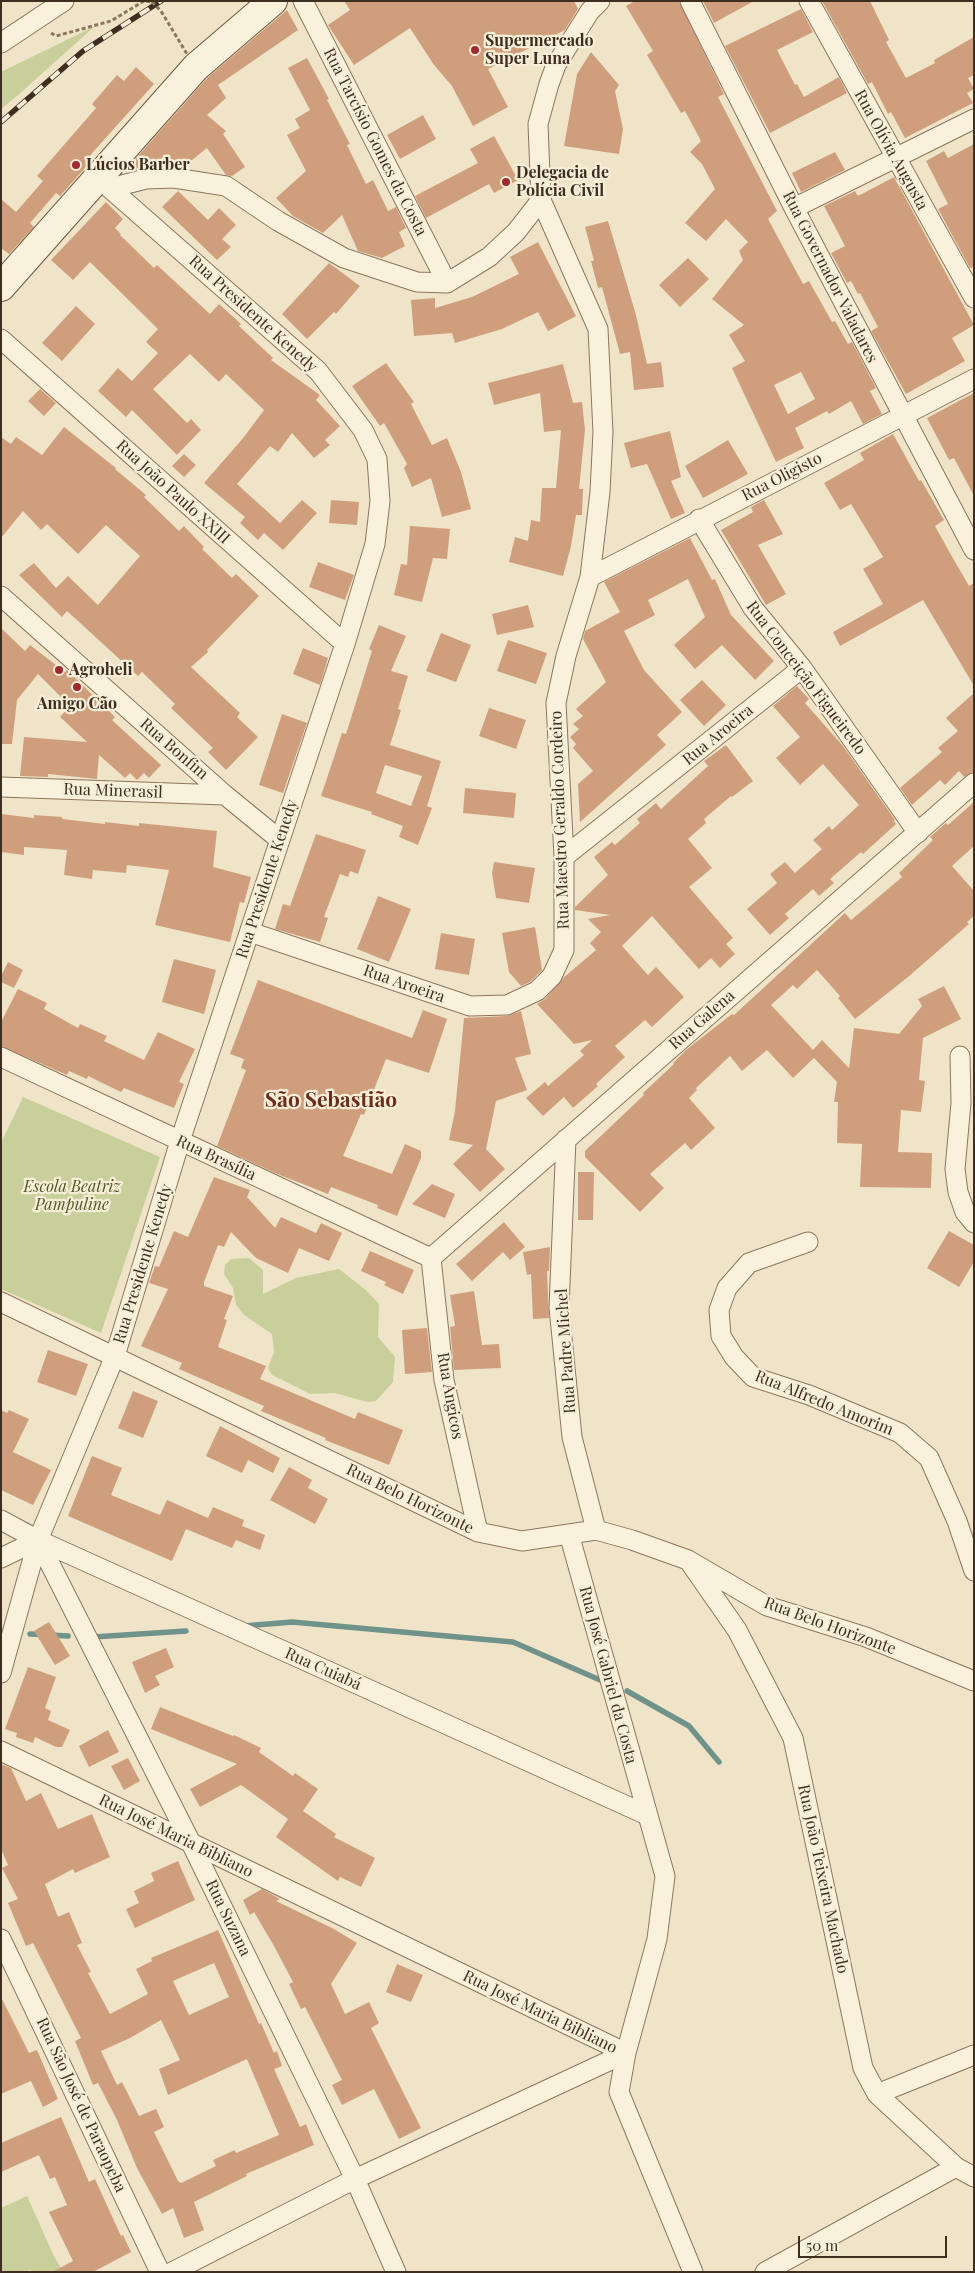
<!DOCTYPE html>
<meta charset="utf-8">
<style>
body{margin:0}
#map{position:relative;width:975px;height:2273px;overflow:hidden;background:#f0e4c8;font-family:"Playfair Display",serif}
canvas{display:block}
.frame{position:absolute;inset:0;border:2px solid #3d2e20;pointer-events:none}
.scale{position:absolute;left:798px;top:2236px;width:149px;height:22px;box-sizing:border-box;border:2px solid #3d2e20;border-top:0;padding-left:6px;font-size:15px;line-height:18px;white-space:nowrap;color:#3d2e20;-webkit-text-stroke:4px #f7eed8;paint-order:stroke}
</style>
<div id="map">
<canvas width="975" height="2273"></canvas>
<div class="frame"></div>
<div class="scale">50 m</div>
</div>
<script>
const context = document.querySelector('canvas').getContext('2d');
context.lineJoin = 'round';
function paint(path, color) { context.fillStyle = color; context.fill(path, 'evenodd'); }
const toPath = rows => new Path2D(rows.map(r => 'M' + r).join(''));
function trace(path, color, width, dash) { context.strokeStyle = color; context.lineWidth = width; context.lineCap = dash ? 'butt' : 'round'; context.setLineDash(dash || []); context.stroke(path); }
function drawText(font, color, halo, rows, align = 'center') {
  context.font = font + ' "Playfair Display",serif'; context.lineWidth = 4.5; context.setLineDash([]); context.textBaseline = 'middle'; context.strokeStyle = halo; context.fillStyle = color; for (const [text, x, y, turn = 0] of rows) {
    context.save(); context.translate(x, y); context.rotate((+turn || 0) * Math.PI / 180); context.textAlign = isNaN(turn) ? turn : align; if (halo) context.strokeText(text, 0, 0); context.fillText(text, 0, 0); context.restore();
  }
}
paint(toPath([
 [95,26,17,96,1,109,1,72],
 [23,1097,160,1157,101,1333,1,1289,1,1143],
 [249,1258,263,1270,263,1294,296,1278,339,1269,367,1291,379,1304,378,1337,395,1357,393,1382,376,1401,367,1402,335,1393,310,1394,272,1375,268,1368,274,1352,272,1334,244,1315,236,1305,233,1288,224,1274,225,1265,231,1259],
 [27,2196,53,2254,63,2272,32,2272,30,2270,25,2272,1,2272,1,2208]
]), '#c9cf9b');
trace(toPath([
 [244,1626,292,1622,513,1642,600,1680],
 [30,1634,68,1636],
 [93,1637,186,1631],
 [627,1691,689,1726,719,1762]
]), '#6f938a', 5.5);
paint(toPath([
 [344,1,574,1,578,9,565,30,488,69,508,107,473,126,452,86,434,65,410,28,354,65,328,25,350,10],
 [635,1,679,1,724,94,718,97,777,211,768,219,803,284,809,281,832,322,835,321,848,344,852,342,876,388,870,391,882,414,863,424,851,401,829,414,827,411,795,428,804,448,776,462,732,368,745,361,729,335,744,325,712,299,743,260,739,251,748,242,726,219,706,241,685,223,715,189,702,164,690,152,701,141,685,111,681,113,647,55,653,51,626,6],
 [801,372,815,399,788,414,774,385],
 [703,1,754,1,714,23],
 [822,1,870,1,889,40,886,42,906,78,935,63,934,60,974,37,974,75,968,78,974,89,967,93,973,103,905,138,891,112,888,114,872,82,868,84],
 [801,9,813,32,777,50,795,85,797,84,804,97,839,77,847,93,770,133,725,46],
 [287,10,298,30,218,85,226,98,207,115,226,131,223,134,245,167,232,176,226,175,207,148,182,168,173,167,165,155,154,167,137,170,131,164,207,78],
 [591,52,619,85,615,91,623,129,619,154,564,146,577,74],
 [307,58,329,99,327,100,350,144,347,145,366,184,373,180,388,211,396,207,406,228,399,232,405,246,382,258,358,251,342,215,323,233,293,216,276,198,306,171,287,135,300,128,295,119,310,110,288,68],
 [136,67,154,84,94,151,90,156,93,159,60,196,56,193,30,223,34,227,9,254,1,248,1,199,16,212,43,181,37,176,96,108,92,104,117,75,124,81],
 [423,115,436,139,400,159,387,135],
 [494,136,518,180,494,193,489,184,426,218,415,196,478,163,470,149],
 [974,144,974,267,970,268,938,209,948,204,926,161,944,151,948,158],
 [835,152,845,170,801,192,792,173],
 [894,177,974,325,952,338,965,361,906,394,871,331,878,327,860,293,858,294,851,281,847,283,831,253,845,246,824,206,855,191,857,195,860,195],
 [178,191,208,220,219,208,236,225,222,239,231,247,217,260,162,207],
 [106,202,123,219,115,228,121,234,120,235,154,268,157,265,210,314,219,304,241,324,239,326,273,358,271,360,320,395,316,400,340,426,325,440,330,445,314,458,292,433,278,452,270,446,237,484,280,523,302,500,317,513,283,550,264,533,258,540,240,523,245,517,204,483,244,437,264,410,226,374,219,382,190,354,153,389,187,423,191,419,201,430,177,455,132,410,126,417,98,391,118,368,132,381,158,353,146,342,158,329,90,262,73,280,51,260],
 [608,221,636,315,647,364,661,362,664,387,634,390,630,352,620,354,602,287,598,288,591,261,594,261,585,227],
 [538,242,576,316,548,331,538,312,502,329,455,343,452,333,414,336,411,300,435,298,435,308,472,297,519,274,510,257],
 [688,258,709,279,680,307,659,285],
 [329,263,360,286,336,314,334,312,307,339,282,314],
 [76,306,95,324,62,361,42,343],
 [386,363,414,402,411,404,432,445,447,438,461,472,471,509,442,517,431,478,412,487,404,468,407,464,384,423,380,426,352,386],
 [563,364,573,403,582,402,585,430,579,489,583,489,582,515,576,515,571,546,563,576,509,562,515,537,528,541,531,520,540,522,542,488,556,488,561,430,544,432,540,393,494,405,488,383],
 [40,389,56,403,44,416,28,401],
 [974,393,974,496,954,458,949,460,927,418],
 [64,427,116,468,115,469,146,495,144,497,179,531,184,526,204,547,202,549,232,578,236,574,259,596,207,650,208,652,191,667,240,713,237,717,258,737,226,770,208,752,213,748,171,708,175,704,142,672,138,676,67,611,62,617,19,575,34,563,56,588,68,576,98,605,140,556,106,525,78,554,47,524,41,530,23,511,1,538,1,437,11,444,16,437,42,455],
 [670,431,681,477,671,481,685,513,671,519,647,464,631,468,624,443],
 [893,434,919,481,921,480,944,520,935,526,950,553,969,586,974,583,974,686,923,600,840,646,833,632,883,604,863,569,883,557,851,504,840,510,824,483,864,460,860,453],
 [728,440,748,474,703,498,685,466],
 [184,454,196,465,184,477,172,466],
 [331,500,359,502,357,525,329,523],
 [764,500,783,534,758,545,786,594,766,605,721,530,753,512,751,507],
 [410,526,450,529,447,559,433,558,422,602,394,595,401,564,407,565],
 [690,538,712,580,715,579,731,615,774,661,755,680,722,645,695,669,674,645,705,617,688,579,648,600,655,615,624,631,644,670,682,712,657,735,666,745,580,822,578,784,593,771,573,748,576,744,570,737,579,729,573,724,583,716,576,709,606,682,583,639,585,631,620,612,604,582],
 [318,562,354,575,345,600,309,587],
 [528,605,534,627,497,635,492,614],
 [379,625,406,636,391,671,408,676,398,709,401,710,390,745,441,761,427,806,432,808,418,845,399,837,403,826,371,814,372,812,321,796,342,733,346,734,372,651,369,649],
 [385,765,422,776,411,806,376,793],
 [1,628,25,651,30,645,65,672,67,670,115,717,112,720,161,765,149,778,144,773,137,780,130,773,125,778,99,755,97,779,48,774,48,777,20,776,24,737,87,742,60,717,70,706,38,674,17,700,12,744,1,744],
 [441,633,471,645,456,682,426,671],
 [508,640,547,653,536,684,497,671],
 [303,648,328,658,320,685,293,674],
 [702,680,726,705,704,726,680,700],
 [797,686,809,699,805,703,843,746,895,820,894,821,896,824,863,854,861,852,830,879,834,883,819,896,813,889,785,914,789,918,770,935,747,909,777,883,770,874,785,862,795,873,822,849,813,840,829,826,832,830,859,805,823,764,800,785,776,758,800,737,773,706],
 [974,693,974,772,964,777,959,771,945,785,940,780,912,805,900,788,942,752,938,748,958,731,946,718],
 [489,708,526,720,516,749,479,736],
 [282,714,307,723,283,793,259,785],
 [726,745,753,781,732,797,731,796,704,819,706,823,688,839,712,868,689,887,733,938,726,944,735,954,720,968,711,958,699,969,652,916,622,946,648,975,656,967,684,997,652,1027,645,1020,615,1046,625,1057,596,1084,598,1086,573,1108,564,1097,543,1116,526,1098,545,1082,548,1086,584,1055,580,1051,592,1040,574,1044,537,1004,545,999,563,978,596,950,590,943,601,932,588,919,610,915,575,910,575,907,608,875,594,857,612,842,615,845,640,823,637,819,656,803,661,809,708,766,704,761],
 [465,788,516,793,514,818,463,813],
 [974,802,974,846,952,866,974,891,974,916,967,922,969,924,908,977,855,1019,838,998,840,996,817,970,797,989,793,985,771,1005,813,1050,822,1040,849,1068,854,1028,899,1034,922,1006,918,999,944,986,961,1019,923,1038,919,1080,925,1081,921,1112,901,1110,898,1152,932,1153,931,1188,860,1187,862,1144,837,1143,838,1102,834,1102,837,1082,814,1058,793,1078,767,1050,742,1071,730,1056,696,1088,697,1090,689,1098,715,1128,691,1150,685,1143,650,1174,664,1188,640,1212,585,1157,585,1151,644,1095,643,1093,674,1064,673,1063,686,1050,732,1014,734,1015,845,913,851,920,875,900,902,877,899,873,933,840,930,837,946,823,948,825],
 [1,814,34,818,34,815,62,817,62,819,105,824,105,822,139,826,139,823,217,831,213,867,251,877,244,903,240,902,230,942,155,925,169,870,127,865,126,873,93,870,92,879,64,875,67,850,24,847,24,855,1,852],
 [316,834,366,850,358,874,350,871,348,877,340,874,324,917,328,918,320,942,275,929,283,904,290,906],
 [494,862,535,868,529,903,496,898,492,873],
 [378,896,411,909,389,962,357,949],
 [535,927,542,970,530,982,521,986,509,972,502,933],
 [441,933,475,939,469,975,435,969],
 [174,959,216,970,204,1014,162,1002],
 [8,962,23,970,14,988,1,982,1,976],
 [258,980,412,1038,423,1010,447,1019,429,1073,386,1059,364,1115,361,1114,343,1156,392,1174,405,1144,421,1151,421,1158,397,1216,377,1208,378,1205,331,1187,328,1194,275,1173,217,1146,246,1070,241,1068,244,1059,230,1054],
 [18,989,47,1003,44,1009,78,1028,80,1024,107,1036,104,1041,144,1060,158,1032,195,1049,179,1082,184,1084,174,1108,124,1088,121,1092,88,1076,87,1079,69,1071,67,1075,1,1046,1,1022],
 [521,1011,531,1054,515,1058,527,1090,496,1101,486,1149,505,1169,480,1192,453,1164,473,1145,449,1140,455,1111,464,1018,507,1016],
 [578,1172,594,1172,593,1220,578,1220],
 [214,1177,250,1190,247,1197,275,1228,281,1217,316,1233,321,1223,342,1233,329,1261,299,1248,288,1273,256,1258,231,1232,224,1247,218,1245,204,1282,204,1286,233,1296,224,1319,227,1320,218,1347,266,1366,260,1379,355,1419,358,1412,403,1430,389,1465,325,1440,326,1438,261,1411,264,1406,179,1369,182,1363,141,1346,168,1289,149,1283,155,1266,159,1267,174,1231,188,1237],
 [432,1184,455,1194,445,1218,412,1204],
 [504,1222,525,1247,510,1260,503,1252,472,1281,456,1264],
 [949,1231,974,1245,974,1262,959,1287,927,1268],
 [550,1247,549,1271,547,1271,549,1318,533,1319,531,1274,527,1275,523,1252],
 [370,1251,414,1270,403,1294,384,1285,386,1282,361,1271],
 [474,1291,482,1345,499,1344,501,1368,454,1370,450,1327,455,1326,450,1295],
 [427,1328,432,1372,405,1374,402,1330],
 [48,1350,88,1364,76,1396,37,1382],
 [133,1391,158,1401,143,1438,118,1428],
 [1,1410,7,1413,9,1410,29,1419,13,1452,51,1470,33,1505,1,1490],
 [220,1426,280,1458,273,1473,248,1460,242,1473,206,1456],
 [92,1456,122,1468,111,1495,160,1515,167,1500,208,1518,213,1507,244,1520,242,1526,265,1535,260,1550,236,1540,232,1548,186,1529,172,1561,68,1516],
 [289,1467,312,1480,308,1488,328,1499,315,1524,270,1500],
 [49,1622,70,1656,55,1665,34,1631],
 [166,1648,174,1667,155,1676,160,1685,145,1693,132,1662],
 [28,1667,56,1677,45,1708,51,1711,48,1720,70,1730,62,1747,56,1747,35,1737,33,1743,16,1737,17,1733,5,1729],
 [160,1707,233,1736,234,1735,261,1748,259,1752,293,1776,295,1773,318,1789,303,1811,336,1834,334,1837,375,1858,361,1887,340,1877,338,1881,276,1837,288,1819,241,1785,200,1807,190,1789,237,1764,151,1729],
 [108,1730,119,1752,89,1767,79,1746],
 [128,1758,140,1781,124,1790,111,1766],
 [1,1764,11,1768,26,1801,41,1793,58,1829,92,1814,110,1857,75,1873,73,1869,45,1884,58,1917,69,1912,82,1943,77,1945,91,1972,88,1973,110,2014,148,1994,136,1969,152,1961,151,1958,218,1930,259,2024,261,2023,274,2053,277,2051,282,2066,274,2069,300,2127,306,2124,314,2145,246,2174,247,2176,194,2202,204,2230,184,2238,173,2208,162,2214,137,2168,117,2120,98,2083,93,2085,75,2041,81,2038,33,1943,26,1946,8,1903,18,1899,2,1868,8,1865,1,1849],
 [214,1963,229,1997,189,2015,173,1981],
 [161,2020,180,2060,159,2069,168,2095,247,2059,279,2135,236,2153,235,2150,213,2160,216,2166,181,2183,178,2181,154,2132,164,2127,156,2109,139,2116,122,2082,117,2085,101,2051,130,2038],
 [178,1861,195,1900,135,1928,126,1909,139,1903,134,1891,154,1881,151,1873],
 [262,1889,280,1899,276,1901,334,1929,357,1943,331,1984,345,2014,369,2002,379,2023,371,2028,421,2128,399,2139,374,2089,342,2105,332,2085,342,2080,305,2007,301,2009,289,1984,293,1982,274,1946,254,1912,250,1915,243,1900],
 [397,1964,423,1975,411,2002,386,1992],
 [1,1997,29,2053,37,2050,58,2099,43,2107,31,2081,1,2094],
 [61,2117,89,2182,95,2179,121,2236,123,2235,131,2252,93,2272,52,2272,73,2261,49,2212,67,2205,55,2177,50,2179,39,2155,1,2172,1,2143]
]), '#cf9f7d');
const street = toPath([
 [303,1,447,283],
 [690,1,794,208,974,550],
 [809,1,974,298],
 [1,43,64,1],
 [110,188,146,179,174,178,226,186,278,221,344,258,417,282,447,283,489,257,516,232,541,200,538,124,549,84,556,65,590,11,600,1],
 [794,208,974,119],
 [1,339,345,644],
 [699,519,753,608,802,668,918,833],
 [590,577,974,379],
 [1,596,225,795,280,840],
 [1,787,225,795],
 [564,857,802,668],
 [250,932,470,1006,507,1005,537,991,552,976,564,950,564,857,556,703,566,656,590,577,600,492,603,432,598,329,541,200],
 [960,1056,961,1103,955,1169,958,1192,965,1212,974,1223],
 [1,1057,431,1258],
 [566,1139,559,1308,572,1437,596,1530],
 [808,1242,749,1263,727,1288,719,1310,721,1336,734,1357,753,1377,809,1395,900,1433,929,1458,957,1521,974,1571],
 [431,1258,974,783],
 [431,1258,444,1380,478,1532],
 [1,1302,478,1532,522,1541,596,1530,632,1540,688,1560,767,1606,866,1637,974,1681],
 [1,1520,38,1540,647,1815],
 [569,1534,665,1876,657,1939,626,2053,619,2092,693,2272],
 [1,1558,38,1540,191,1843,355,2179,396,2272],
 [691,1564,737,1630,793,1738,863,2068,877,2094,956,2167,974,2177],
 [1,1673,38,1540,115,1356,180,1141,345,644,375,544,380,501,377,459,363,430,318,371,97,177],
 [1,1751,626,2053],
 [1,1939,160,2272],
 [877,2094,974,2055],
 [172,2272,355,2179,626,2053],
 [765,2272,956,2167]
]);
const secondary = toPath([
 [1,287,196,67,273,1]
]);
trace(street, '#8d765c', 21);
trace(secondary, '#6f573f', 30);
trace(toPath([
 [51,33,56,36,111,21,144,1,152,2]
]), '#8d765c', 3, [4, 2.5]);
trace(street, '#faf1dc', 19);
trace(secondary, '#faf1dc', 28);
const rail = toPath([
 [1,122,83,51,161,1]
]);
trace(rail, '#3d2e20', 5.5);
trace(rail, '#f7eed8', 4, [11]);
trace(toPath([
 [152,2,161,11,187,54]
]), '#8d765c', 3, [4, 2.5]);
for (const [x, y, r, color] of [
 [475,50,5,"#9e2a2b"],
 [76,165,5,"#9e2a2b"],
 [506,182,5,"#9e2a2b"],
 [59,670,5,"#9e2a2b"],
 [77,687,5,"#9e2a2b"]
]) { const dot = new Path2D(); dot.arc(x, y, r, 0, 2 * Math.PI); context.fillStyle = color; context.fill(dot); trace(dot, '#f7eed8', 2); }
drawText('bold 16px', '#3d2e20', '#f7eed8', [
 ["Supermercado",485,41],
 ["Super Luna",485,59],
 ["Lúcios Barber",86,165],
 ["Delegacia de",516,173],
 ["Polícia Civil",516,191],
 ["Agroheli",69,670],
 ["Amigo Cão",77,704,"center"]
], 'left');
drawText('16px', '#3d2e20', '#f7eed8', [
 ["Rua Tarcísio Gomes da Costa",375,142,63],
 ["Rua Olívia Augusta",891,150,61],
 ["Rua Governador Valadares",830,277,63],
 ["Rua Presidente Kenedy",253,314,42],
 ["Rua Oligisto",782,477,-27],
 ["Rua João Paulo XXIII",173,492,42],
 ["Rua Conceição Figueiredo",806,678,53],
 ["Rua Aroeira",718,735,-39],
 ["Rua Bonfim",174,749,41],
 ["Rua Minerasil",113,791,2],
 ["Rua Maestro Geraldo Cordeiro",560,820,-92],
 ["Rua Presidente Kenedy",267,879,-72],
 ["Rua Aroeira",404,984,19],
 ["Rua Galena",702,1020,-41],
 ["Rua Brasília",216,1158,25],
 ["Rua Presidente Kenedy",143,1264,-73],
 ["Rua Padre Michel",566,1351,-94],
 ["Rua Angicos",450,1396,80],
 ["Rua Alfredo Amorim",824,1403,22],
 ["Rua Belo Horizonte",410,1499,26],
 ["Rua Belo Horizonte",830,1626,20],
 ["Rua Cuiabá",323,1669,24],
 ["Rua José Gabriel da Costa",608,1675,75],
 ["Rua José Maria Bibliano",176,1836,26],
 ["Rua João Teixeira Machado",823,1879,78],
 ["Rua Suzana",228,1918,64],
 ["Rua José Maria Bibliano",540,2012,26],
 ["Rua São José de Paraopeba",81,2105,65]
]);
drawText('italic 16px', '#4d5a26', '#f7eed8', [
 ["Escola Beatriz",72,1187],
 ["Pampuline",72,1205]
]);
drawText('bold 21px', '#6b2e1e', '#f7eed8', [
 ["São Sebastião",331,1100]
]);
</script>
